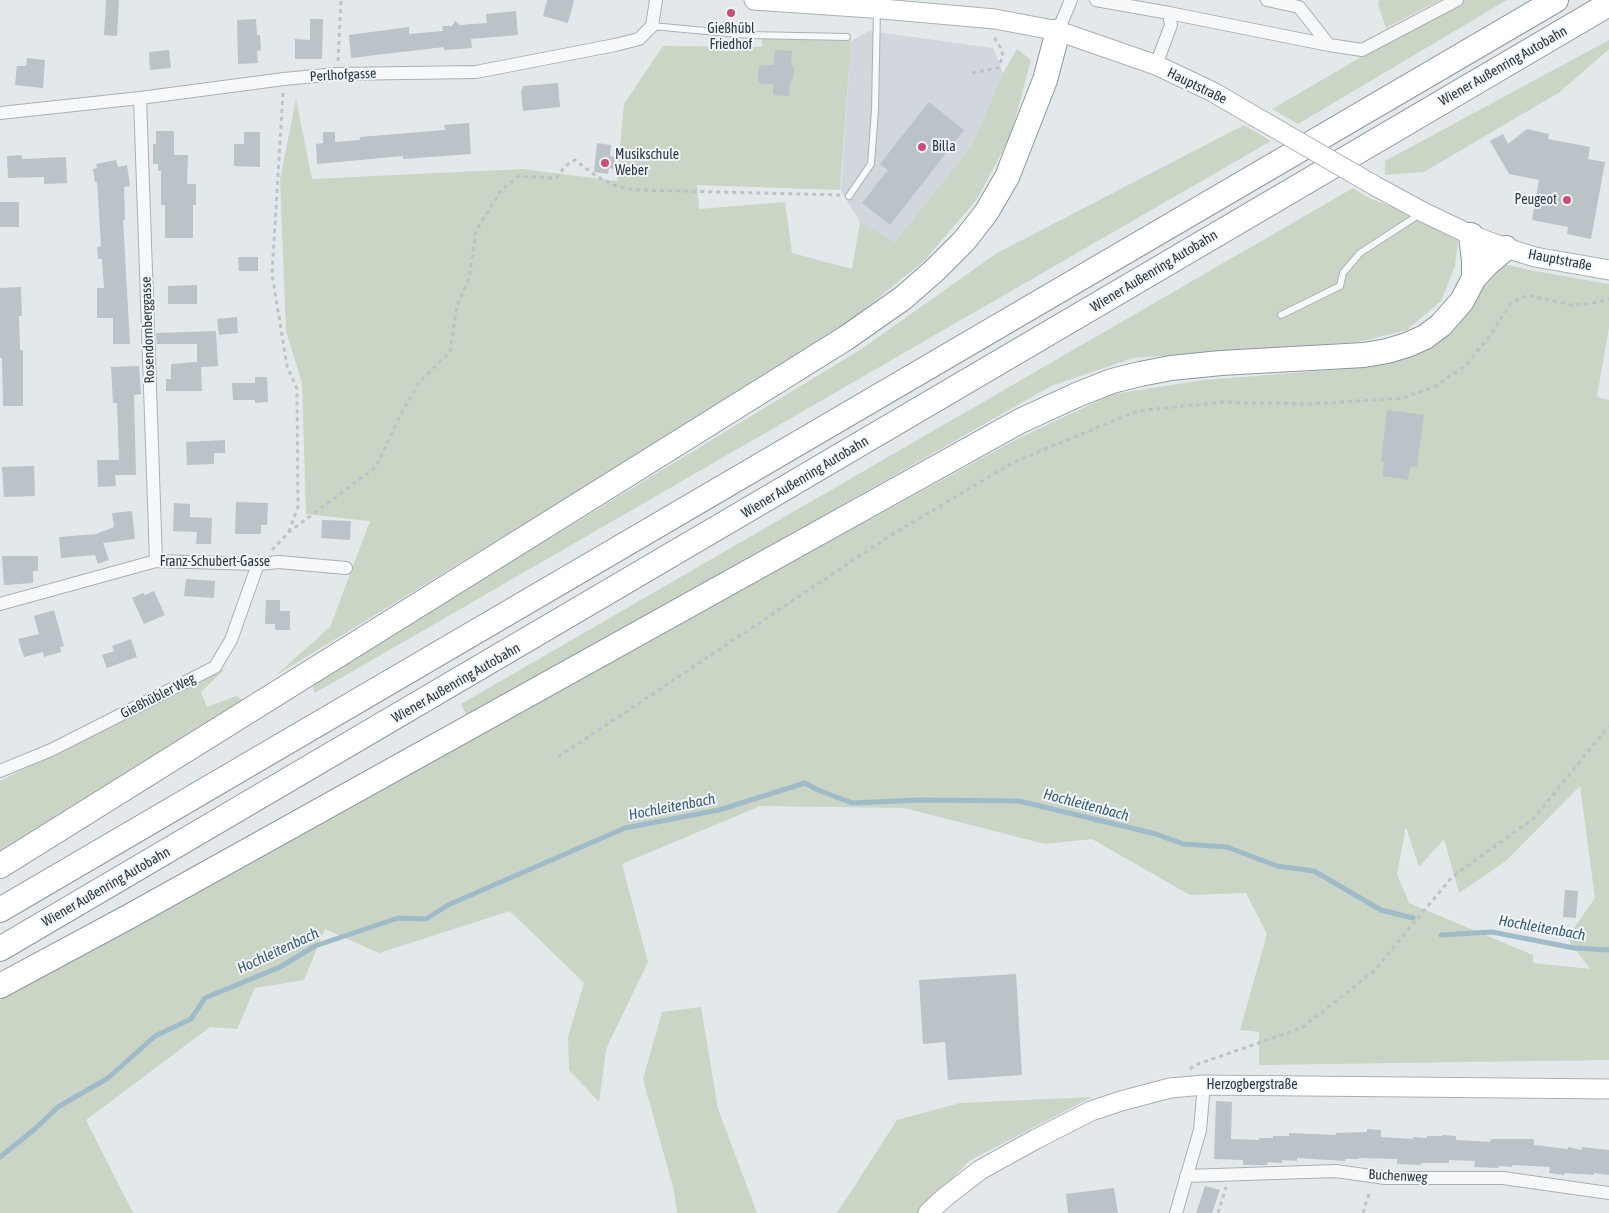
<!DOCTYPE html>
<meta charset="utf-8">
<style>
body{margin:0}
canvas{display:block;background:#e3e8eb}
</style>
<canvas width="1609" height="1213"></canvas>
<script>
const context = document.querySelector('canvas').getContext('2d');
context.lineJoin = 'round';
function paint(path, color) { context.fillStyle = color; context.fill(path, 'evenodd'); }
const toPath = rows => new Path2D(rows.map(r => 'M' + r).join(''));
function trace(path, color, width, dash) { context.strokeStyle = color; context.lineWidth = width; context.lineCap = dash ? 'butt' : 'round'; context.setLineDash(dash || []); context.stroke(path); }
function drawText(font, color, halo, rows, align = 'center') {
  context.font = font + ' "Asap Condensed",sans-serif'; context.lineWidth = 4; context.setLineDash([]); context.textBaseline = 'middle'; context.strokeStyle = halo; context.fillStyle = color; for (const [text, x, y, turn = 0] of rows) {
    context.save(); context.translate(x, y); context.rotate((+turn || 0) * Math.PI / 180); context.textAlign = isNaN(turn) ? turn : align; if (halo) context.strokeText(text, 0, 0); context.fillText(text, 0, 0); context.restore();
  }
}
paint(toPath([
 [869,31,993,48,1003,73,972,145,895,242,860,222,841,191,851,41]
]), '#d1d7dd');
paint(toPath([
 [1379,0,1440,0,1386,28,1378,5],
 [1459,0,1507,0,1298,124,1272,109],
 [762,39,851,41,840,190,697,185,699,209,785,202,792,253,852,269,860,222,895,242,972,145,1003,73,1017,49,1031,60,1011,135,977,199,924,261,827,339,275,676,330,627,370,521,306,514,302,383,286,331,280,180,296,99,312,179,522,169,617,181,624,104,663,46,762,47],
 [1609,40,1609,49,1560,92,1424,172,1385,175,1385,161],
 [1244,125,1271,141,315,693,311,683,860,350,997,253],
 [1353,188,1369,198,1403,211,1458,241,1455,266,1441,301,1407,330,1358,342,1133,358,1051,386,468,718,461,704],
 [1504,264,1529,270,1609,284,1609,327,1597,397,1609,400,1609,1060,1259,1065,1259,1032,1240,1030,1267,934,1246,893,1190,895,1092,839,1045,844,904,808,760,806,622,864,648,962,606,1049,599,1102,569,1070,568,1037,584,983,510,911,379,953,325,929,304,980,255,988,237,1029,210,1027,86,1120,133,1213,0,1213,0,1000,527,707,1019,438,1113,394,1204,380,1357,368,1411,355],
 [1580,786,1595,898,1567,938,1590,969,1533,963,1533,955,1409,903,1397,874,1406,827,1419,867,1444,839,1459,893,1506,861],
 [226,668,201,692,207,707,236,696,244,701,0,855,0,781],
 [701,1007,718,1109,757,1213,677,1213,674,1191,643,1079,662,1012],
 [1092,1097,969,1161,920,1213,837,1213,897,1120,960,1103]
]), '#cbd5c5');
trace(toPath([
 [1441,935,1492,932,1574,948,1609,950],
 [0,1157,35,1129,58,1107,108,1078,155,1036,191,1019,205,998,280,967,315,946,398,918,426,919,448,905,625,828,719,810,805,783,818,790,852,803,920,800,1019,801,1156,834,1183,844,1227,847,1277,866,1314,871,1381,910,1413,918]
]), '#9fbbca', 5);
paint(toPath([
 [106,0,119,0,117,36,104,35],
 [547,0,574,0,568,23,543,16],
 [516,11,518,35,471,39,472,48,444,50,444,47,351,58,349,35,409,27,409,34,443,31,442,26,452,26,455,21,460,25,487,23,486,14],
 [256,19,257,35,260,35,261,50,257,51,258,63,238,64,237,20],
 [310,19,323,19,322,59,295,59,295,39,310,40],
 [169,50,171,68,150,70,149,52],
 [775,50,792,51,791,63,794,68,793,78,790,83,789,96,773,95,773,84,761,84,758,80,758,69,762,65,774,65],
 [27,58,45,60,43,88,15,85,17,66,26,66],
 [558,83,560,107,523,111,521,92,523,86],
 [929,102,964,130,890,225,862,203,888,170,880,164],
 [469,123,471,154,403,159,403,156,317,164,316,144,323,143,323,132,335,132,335,142,360,140,360,137,445,130,444,125],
 [1527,129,1549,134,1548,139,1590,147,1588,159,1605,162,1591,239,1567,234,1568,227,1532,220,1539,180,1509,174,1490,141,1503,134,1508,144],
 [156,131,174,131,174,155,188,155,187,184,196,184,196,205,193,205,193,238,165,238,165,205,161,205,161,171,158,171,158,164,153,164,153,144,156,144],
 [244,132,260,132,260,167,234,166,234,144,244,144],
 [597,143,611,145,610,156,615,157,614,169,609,168,608,174,594,172],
 [22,155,22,159,66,157,67,183,44,184,44,177,8,178,7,156],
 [116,160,118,167,127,165,130,186,124,187,125,220,123,220,130,344,113,344,113,318,97,318,97,288,104,288,102,259,98,259,97,247,101,246,97,182,95,182,93,169,97,168,96,164],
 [0,202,19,202,19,227,0,227],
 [238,257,258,257,258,271,239,271],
 [197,285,197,304,168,304,168,286],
 [21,287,22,316,19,316,20,350,23,350,23,406,3,406,2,358,0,358,0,288],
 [237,317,238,333,219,335,217,319],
 [216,331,218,366,201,367,202,391,166,391,166,379,171,379,171,364,197,362,197,344,157,344,156,333],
 [139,366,141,394,134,395,136,475,115,475,116,486,98,487,97,460,119,460,117,403,113,403,111,367],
 [255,377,267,377,268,402,255,403,255,400,233,400,232,383,255,383],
 [1387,410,1424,415,1417,467,1410,466,1408,480,1382,476,1384,462,1381,462],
 [225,440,225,453,214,453,214,464,187,465,186,442],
 [34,466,35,496,4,497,2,467],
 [236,502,268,503,267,525,261,525,261,534,235,534],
 [174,503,190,504,190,517,212,518,211,544,196,544,197,532,173,531],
 [132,511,135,539,103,543,109,560,98,564,95,555,61,558,59,537,96,534,114,527,112,513],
 [322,520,351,521,350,540,321,538],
 [2,556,38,556,38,571,33,571,33,583,4,585],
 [186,579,215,581,214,598,184,596],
 [154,591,165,615,144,624,132,598,143,593,145,595],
 [266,600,280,600,280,611,290,611,290,630,275,630,275,624,265,624],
 [54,610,64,646,60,647,61,652,44,657,43,652,24,657,18,639,39,634,34,616],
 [131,639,137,657,107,668,102,655,114,651,112,646],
 [1565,890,1578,891,1576,918,1563,917],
 [1016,974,1022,1075,948,1080,945,1042,923,1044,919,980],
 [1216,1101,1232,1102,1231,1139,1259,1140,1259,1138,1273,1138,1273,1136,1289,1136,1289,1133,1336,1135,1336,1133,1367,1132,1367,1129,1381,1130,1381,1137,1413,1139,1413,1137,1427,1138,1427,1136,1442,1136,1442,1135,1456,1136,1456,1140,1490,1142,1491,1139,1534,1139,1534,1145,1568,1149,1568,1147,1582,1150,1582,1147,1609,1150,1609,1175,1594,1173,1594,1175,1565,1173,1564,1175,1549,1173,1550,1167,1512,1165,1512,1167,1499,1166,1498,1168,1474,1167,1475,1161,1449,1160,1449,1163,1421,1163,1421,1165,1397,1164,1397,1159,1359,1158,1358,1159,1345,1159,1345,1161,1297,1158,1297,1161,1282,1160,1282,1163,1268,1162,1267,1165,1243,1165,1243,1160,1214,1159],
 [1205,1186,1220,1190,1212,1213,1196,1213],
 [1114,1188,1118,1213,1068,1213,1066,1194]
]), '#bbc2c8');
const service = toPath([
 [652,26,749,35,847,37],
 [849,196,871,164,875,110,877,9],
 [1281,315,1340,286,1343,273,1360,253,1420,214]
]);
const minor = toPath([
 [1096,0,1169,13,1171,25,1156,65],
 [1169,13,1329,45,1299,7,1267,0],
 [1058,31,1071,0],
 [1329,45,1362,50,1457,0],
 [140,98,156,561],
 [0,113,140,98,284,79,337,74,476,72,615,45,639,39,652,26,656,0],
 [0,604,156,561,258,564,279,562,346,568],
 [0,771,51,750,215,667,231,640,258,564],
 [1186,1176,1336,1171,1385,1178,1503,1178,1609,1193],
 [1176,1213,1200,1130,1204,1085]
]);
const secondary = toPath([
 [754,0,871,8,995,19,1058,31,1156,65,1213,92,1254,116],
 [1377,187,1423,212,1471,235,1506,248,1535,257,1609,270],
 [928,1213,944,1198,980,1170,1036,1139,1091,1111,1121,1101,1170,1088,1204,1085,1609,1089]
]);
const motorway = toPath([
 [1471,235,1474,261,1474,278],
 [0,866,846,338,903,298,935,270,964,241,986,213,1007,177,1045,80,1058,31],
 [0,910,1556,0],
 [0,949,1609,4],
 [0,986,130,916,1020,421,1079,394,1112,381,1140,374,1171,368,1221,363,1364,355,1387,351,1407,345,1425,337,1441,325,1462,301,1474,278,1487,264,1506,248]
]);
trace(service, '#a8b0b5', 8);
trace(minor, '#a8b0b5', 14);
trace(secondary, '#a8b0b5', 21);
trace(motorway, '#8b97a2', 26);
trace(toPath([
 [338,61,341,0],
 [972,73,998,68,1003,56,1001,48,996,41,994,35],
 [283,93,272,274,287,366,297,389,298,507,289,531],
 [272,550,289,532,376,467,399,418,420,381,450,352,457,306,469,279,476,231,502,189,519,176,553,178,557,177,565,166,575,160,596,176,613,185,624,188,640,190,840,195],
 [558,757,888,537,1014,462,1137,411,1223,402,1310,404,1403,398,1436,386,1466,365,1490,336,1511,303,1528,295,1571,305,1589,304,1609,299],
 [1190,1069,1195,1065,1302,1028,1375,970,1452,877,1534,818,1609,726],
 [1218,1213,1226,1187],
 [1363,1213,1370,1190]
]), '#bdc2c6', 3, [4, 4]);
trace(service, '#f6f8f9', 6);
trace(minor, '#f6f8f9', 12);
trace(secondary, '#fff', 19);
trace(motorway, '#fff', 24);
const secondaryBridge = toPath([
 [1254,116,1377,187]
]);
trace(secondaryBridge, '#a8b0b5', 21, []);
trace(secondaryBridge, '#fff', 19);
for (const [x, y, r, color] of [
 [731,13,5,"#cd4c73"],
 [922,147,5,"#cd4c73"],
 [605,163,5,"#cd4c73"],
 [1567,200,5,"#cd4c73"]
]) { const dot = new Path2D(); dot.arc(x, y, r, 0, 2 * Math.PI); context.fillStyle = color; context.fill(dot); trace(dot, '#f3f6f8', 2); }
drawText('14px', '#2b3843', '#f3f6f8', [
 ["Gießhübl",731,29,"center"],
 ["Friedhof",731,45,"center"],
 ["Billa",932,147],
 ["Musikschule",615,155],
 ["Weber",615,171],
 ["Peugeot",1557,200,"right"]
], 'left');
drawText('14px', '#2b3843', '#f3f6f8', [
 ["Wiener Außenring Autobahn",1503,66,-30],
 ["Perlhofgasse",343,75,-3],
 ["Hauptstraße",1197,86,26],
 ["Hauptstraße",1560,260,11],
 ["Wiener Außenring Autobahn",1154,271,-31],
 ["Rosendornberggasse",148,330,-92],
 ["Wiener Außenring Autobahn",805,477,-31],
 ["Franz-Schubert-Gasse",215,562],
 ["Wiener Außenring Autobahn",456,683,-30],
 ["Gießhübler Weg",158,696,-27],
 ["Wiener Außenring Autobahn",106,887,-30],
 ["Herzogbergstraße",1252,1085],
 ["Buchenweg",1398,1176,3]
]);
drawText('italic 15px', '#365d77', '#f3f6f8', [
 ["Hochleitenbach",1086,805,15],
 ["Hochleitenbach",672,807,-11],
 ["Hochleitenbach",1542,928,10],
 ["Hochleitenbach",278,951,-25]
]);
</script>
